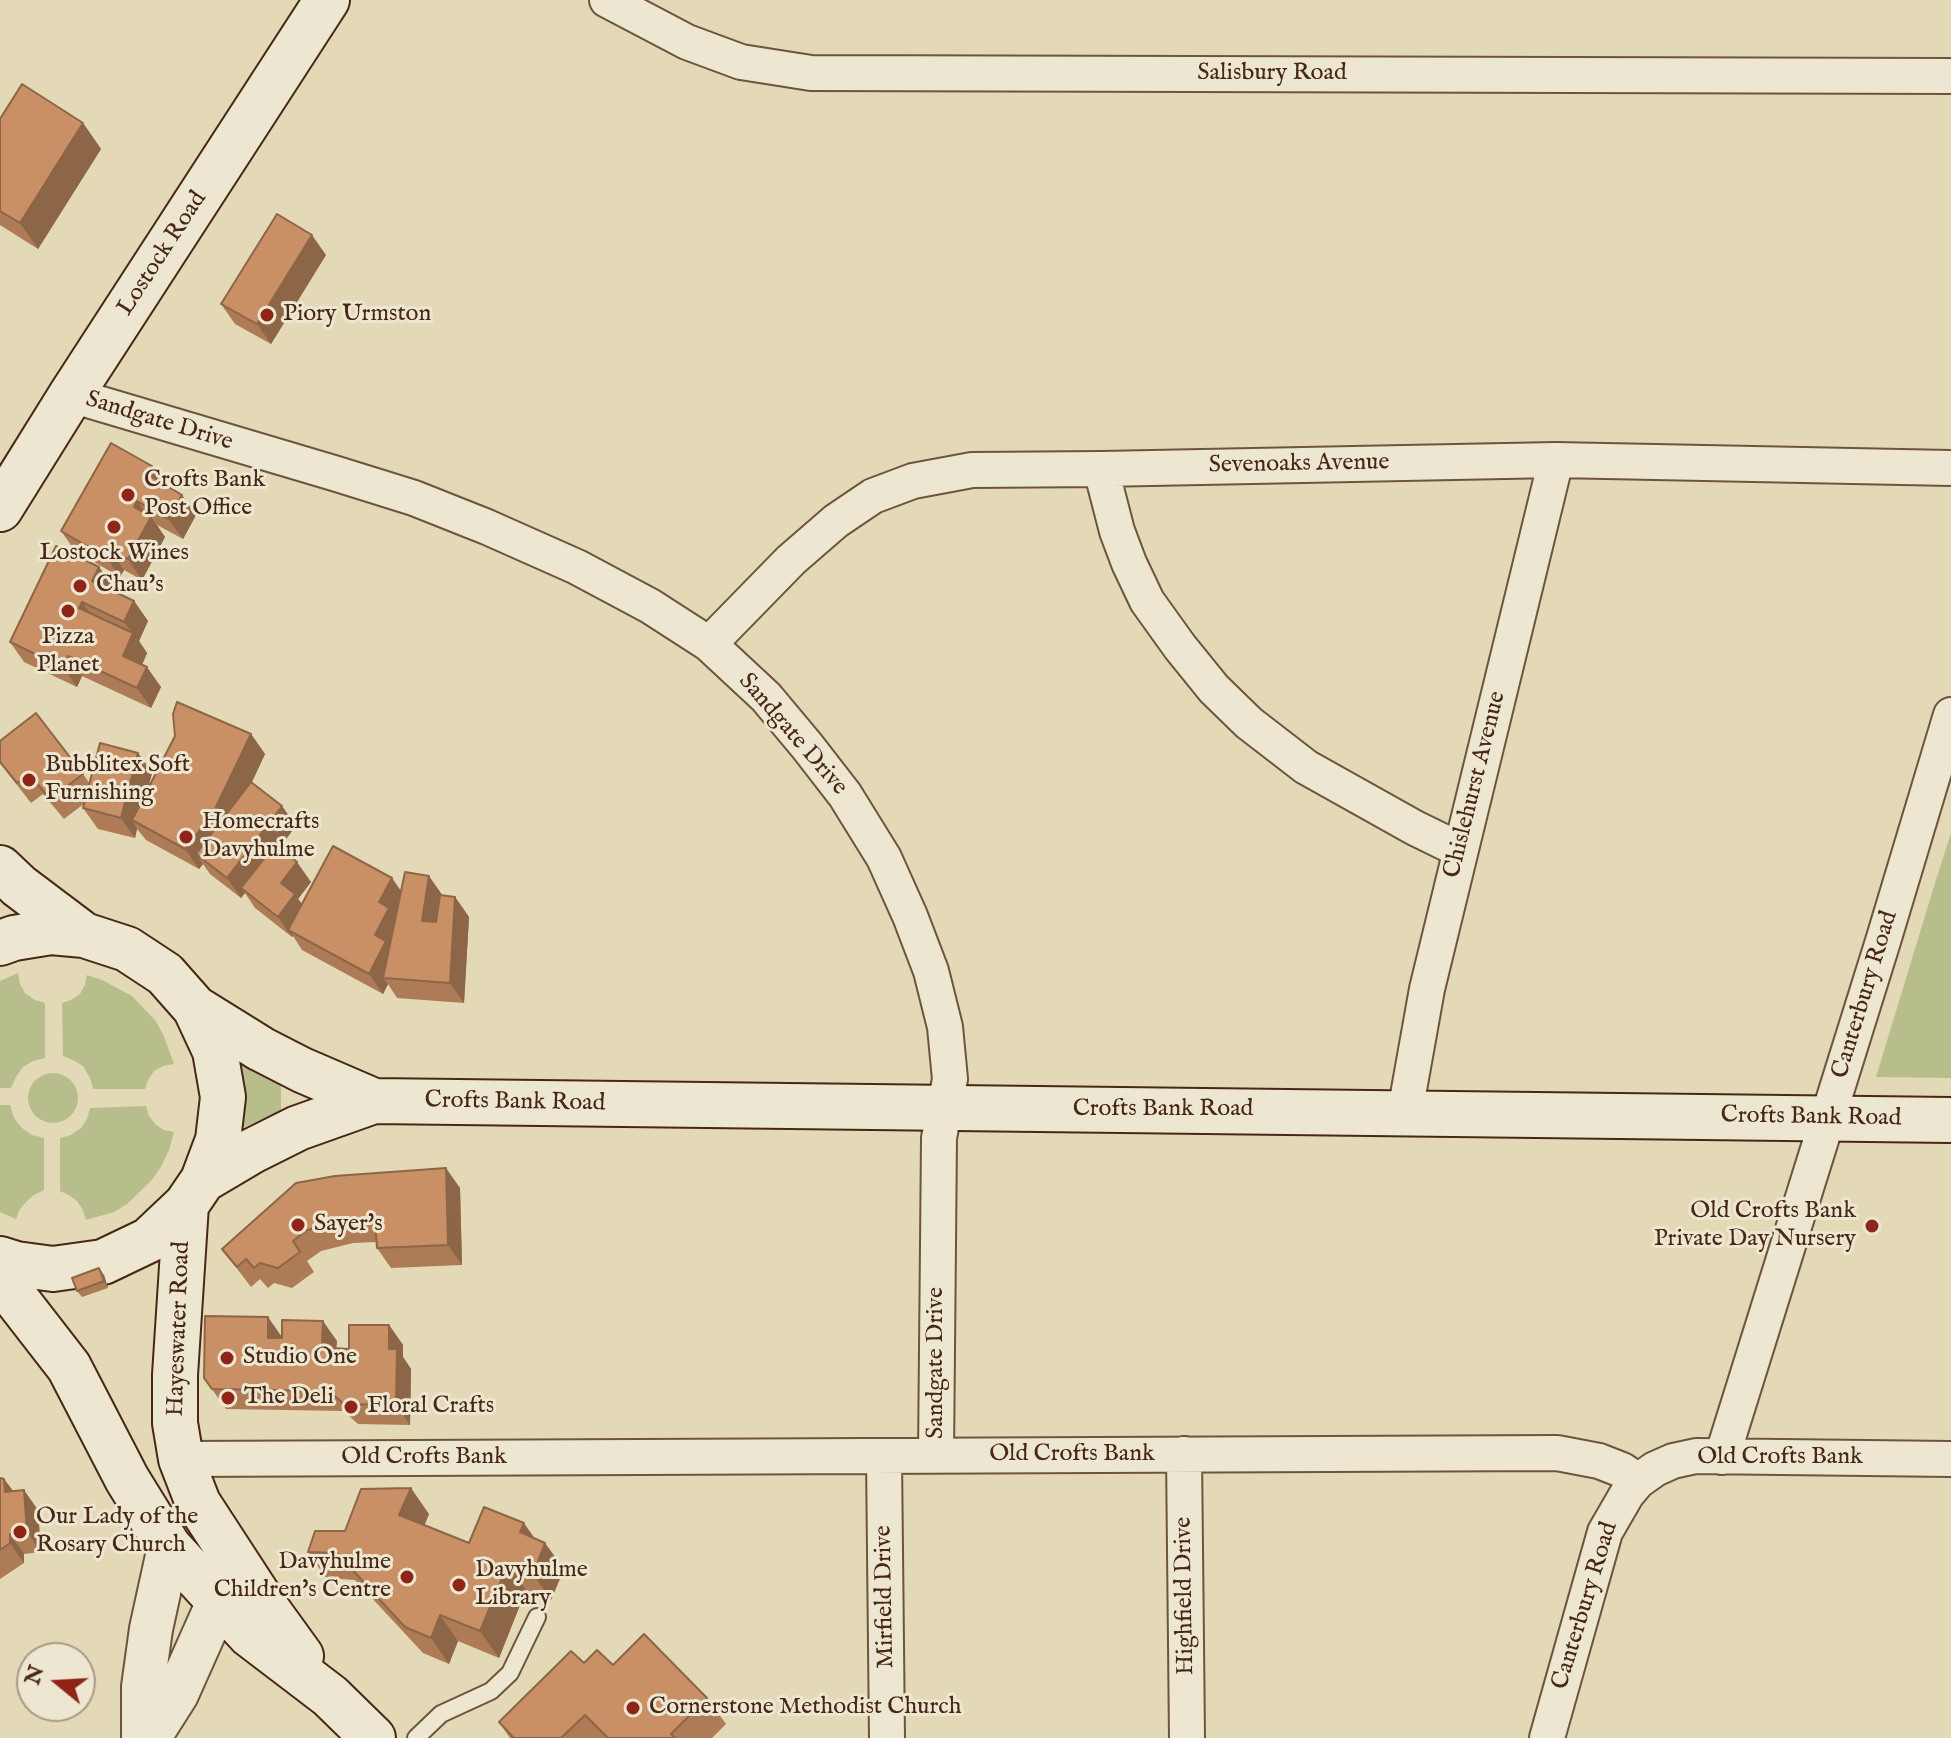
<!DOCTYPE html>
<style>
body{margin:0}
#map{position:relative;width:1951px;height:1738px;overflow:hidden;background:#e4d9b6;font-family:"IM FELL English",serif}
canvas{display:block}
.north{position:absolute;left:16px;top:1642px;width:80px;height:80px;box-sizing:border-box;background:#ede6d0;border:2px solid #ab9a85;border-radius:50%;rotate:288deg;font-size:22px;font-weight:700;line-height:32px;text-align:center;color:#472715}
.north::after{content:'';display:block;margin:auto;width:28px;height:36px;background:#8f2418;clip-path:polygon(50% 0,100% 100%,50% 72%,0 100%)}
</style>
<div id="map">
<canvas width="1951" height="1738"></canvas>
<div class="north">N</div>
</div>
<script>
const context = document.querySelector('canvas').getContext('2d');
context.lineJoin = 'round';
function paint(path, color) { context.fillStyle = color; context.fill(path, 'evenodd'); }
const toPath = rows => new Path2D(rows.map(r => 'M' + r).join(''));
function trace(path, color, width, dash) { context.strokeStyle = color; context.lineWidth = width; context.lineCap = dash ? 'butt' : 'round'; context.setLineDash(dash || []); context.stroke(path); }
function drawText(font, color, halo, rows, align = 'center') {
  context.font = font + ' "IM FELL English",serif'; context.lineWidth = 6; context.setLineDash([]); context.textBaseline = 'middle'; context.strokeStyle = halo; context.fillStyle = color; for (const [text, x, y, turn = 0] of rows) {
    context.save(); context.translate(x, y); context.rotate((+turn || 0) * Math.PI / 180); context.textAlign = isNaN(turn) ? turn : align; if (halo) context.strokeText(text, 0, 0); context.fillText(text, 0, 0); context.restore();
  }
}
paint(toPath([
 [1951,833,1951,1078,1876,1077,1935,883],
 [18,973,20,984,25,993,35,1000,45,1003,45,1058,33,1061,23,1067,16,1077,11,1088,0,1088,0,981],
 [87,975,102,980,132,996,155,1020,163,1034,174,1064,163,1066,154,1071,148,1080,145,1089,93,1089,90,1078,83,1066,73,1060,63,1056,62,1003,71,1000,80,994,85,985],
 [240,1059,281,1084,281,1111,242,1128,243,1095],
 '28 1098a25 25 0 1 1 50 0a25 25 0 1 1-50 0Z',
 [0,1105,10,1105,14,1118,22,1128,32,1135,44,1138,44,1190,34,1195,27,1201,20,1209,16,1219,0,1212],
 [146,1106,149,1116,156,1125,164,1130,174,1132,169,1150,161,1167,151,1181,127,1204,114,1212,86,1220,83,1210,77,1201,69,1195,60,1191,60,1138,71,1135,81,1128,87,1119,90,1108]
]), '#b7be8c');
const service = toPath([
 [416,1738,441,1714,491,1691,510,1673,537,1617]
]);
const minor = toPath([
 [607,0,687,42,741,62,811,73,1951,76],
 [71,395,337,474,414,498,487,527,577,567,650,606,709,644,766,697,807,746,845,795,884,858,910,916,931,971,945,1027,950,1079,939,1138,936,1455],
 [1101,469,1117,531,1129,563,1147,601,1180,647,1214,689,1249,723,1306,767,1415,828,1460,850],
 [709,644,791,560,836,521,873,496,913,481,972,470,1101,469,1556,460,1951,468],
 [1405,1112,1427,989,1556,460],
 [1184,1454,1187,1738],
 [884,1457,887,1738],
 [1722,1457,1884,938,1951,715],
 [181,1459,1557,1453,1599,1461,1622,1470,1638,1481],
 [1547,1738,1605,1532,1627,1494,1638,1481,1655,1469,1673,1461,1696,1456,1951,1459]
]);
const tertiary = toPath([
 [143,1738,143,1687,151,1629,169,1547],
 [149,1738,177,1694,218,1602]
]);
const secondary = toPath([
 [0,509,71,395,327,0],
 [0,868,19,886,84,935],
 [0,943,14,938,51,932,84,935,127,949,165,974,195,1008,215,1051,223,1097,218,1140,203,1180,186,1205,149,1240,103,1262,53,1269,16,1264,0,1259],
 [195,1008,261,1049,302,1070,374,1101],
 [203,1180,252,1151,298,1128,374,1101,1951,1120],
 [186,1205,175,1375,175,1423,181,1459,198,1503,267,1609,301,1656],
 [0,1278,69,1367,127,1479,169,1547,250,1635,330,1696,373,1738]
]);
trace(service, '#6e543d', 20);
trace(minor, '#6e543d', 38);
trace(tertiary, '#6e543d', 46);
trace(secondary, '#472715', 48);
trace(service, '#ede6d0', 16);
trace(minor, '#ede6d0', 34);
trace(tertiary, '#ede6d0', 42);
trace(secondary, '#ede6d0', 44);
paint(toPath([
 [0,119,83,123,101,149,38,249,0,225],
 [326,255,271,344,235,324,221,304],
 [152,466,166,485,196,515,183,539,157,525,165,537,142,580,124,570,120,577,75,551,61,531],
 [99,567,113,587,112,590,134,601,148,621,139,641,147,653,142,665,161,687,151,708,82,676,77,687,24,662,10,642],
 [251,734,265,754,252,782,282,806,296,826,279,848,311,882,298,899,302,904,401,891,455,897,469,917,464,1003,397,998,388,984,383,994,302,950,293,936,292,937,255,908,245,893,241,898,210,874,203,864,199,869,146,840,137,829,135,838,98,829,83,808,85,803,64,819,43,794,31,803,0,763,0,741,83,774,90,784,138,753,152,773,148,789],
 [460,1188,462,1265,391,1268,377,1248,376,1242,353,1243,321,1251,307,1261,314,1272,292,1288,274,1283,268,1288,260,1279,251,1287,222,1249],
 [104,1275,108,1288,82,1297,77,1291],
 [389,1325,403,1345,403,1357,411,1369,410,1425,358,1424,343,1411,226,1409,204,1378,282,1338,337,1341,336,1349,349,1349],
 [0,1478,4,1479,13,1491,38,1510,41,1552,24,1554,24,1563,0,1579],
 [429,1514,424,1525,469,1543,534,1538,564,1569,551,1600,526,1590,499,1658,458,1641,449,1664,423,1653,355,1580,326,1578,308,1552,345,1531],
 [584,1663,613,1665,707,1698,726,1724,712,1738,510,1738,499,1722]
]), '#ad7c57');
paint(toPath([
 [83,123,101,149,38,249,20,223],
 [312,235,326,255,271,344,257,324],
 [152,466,166,486,147,474],
 [182,495,196,515,183,539,168,519],
 [137,501,150,520,151,517,165,537,142,580,128,559,134,507],
 [110,550,124,570,120,577,106,557],
 [99,567,113,587,107,601,92,581],
 [134,601,148,621,139,641,147,653,137,676,123,656,133,634,124,622],
 [82,602,96,622,79,608],
 [68,656,82,676,77,687,63,667],
 [147,667,161,687,151,708,137,688],
 [251,734,265,754,228,833,196,854,203,864,199,869,185,849],
 [138,753,152,773,139,824,132,820,137,829,135,838,121,818],
 [282,806,296,826,246,891,241,888,245,893,241,898,227,878],
 [297,862,311,882,298,899,310,914,288,930,293,936,292,937,278,917,281,883],
 [429,876,443,896,436,941,422,921],
 [392,878,406,898,383,978,388,984,383,994,369,974,379,902],
 [455,897,469,917,464,1003,450,983],
 [446,1168,460,1188,462,1265,448,1245],
 [99,1268,104,1275,108,1288,104,1281],
 [268,1317,282,1337,282,1358,268,1338],
 [323,1321,337,1341,336,1350,322,1343],
 [389,1325,403,1345,403,1357,411,1369,410,1425,396,1405,389,1349],
 [4,1479,19,1499,5,1492],
 [411,1488,429,1514,418,1541,399,1515],
 [24,1490,38,1510,41,1552,27,1532],
 [524,1523,542,1549,520,1532],
 [10,1534,24,1554,24,1563,10,1543],
 [545,1543,564,1569,551,1600,533,1574],
 [508,1564,526,1590,499,1658,480,1631],
 [440,1615,458,1641,449,1664,431,1638]
]), '#8d6547');
const building = toPath([
 [22,84,83,123,20,223,0,211,0,119,22,84],
 [277,214,312,235,257,324,221,304,277,214],
 [111,443,152,466,147,474,182,495,168,519,137,501,134,507,151,517,128,559,110,550,106,557,61,531,111,443],
 [56,546,99,567,92,581,134,601,124,622,82,602,79,608,133,633,123,656,147,667,137,688,68,656,63,667,10,642,56,546],
 [177,702,251,734,213,813,185,849,132,820,175,736,173,714,177,702],
 [36,713,83,774,50,799,29,774,17,783,0,762,0,741,36,713],
 [100,743,138,753,121,818,83,808,100,743],
 [251,782,282,806,227,878,196,854,251,782],
 [275,845,297,862,281,883,295,894,278,917,241,888,275,845],
 [333,846,392,878,379,902,389,908,375,935,386,941,369,974,288,930,333,846],
 [405,872,429,876,422,921,436,922,440,895,455,897,450,983,383,978,405,872],
 [446,1168,448,1245,377,1248,375,1221,339,1223,307,1230,293,1241,300,1252,278,1268,260,1263,254,1268,246,1259,237,1267,222,1249,296,1183,335,1176,446,1168],
 [99,1268,104,1281,77,1291,72,1278,99,1268],
 [205,1316,268,1317,268,1338,282,1338,282,1320,323,1321,322,1343,332,1344,332,1348,349,1349,349,1325,389,1325,389,1349,397,1349,396,1405,344,1404,329,1391,212,1389,204,1378,205,1316],
 [0,1478,4,1479,5,1492,24,1490,27,1532,10,1534,10,1543,0,1550,0,1478],
 [411,1488,399,1515,469,1543,484,1507,524,1523,520,1532,545,1543,533,1574,508,1564,480,1631,440,1615,431,1638,405,1627,337,1553,308,1552,315,1531,345,1531,361,1489,411,1488],
 [644,1634,707,1698,671,1734,675,1738,608,1738,585,1715,561,1738,512,1738,513,1737,499,1722,571,1651,584,1663,597,1650,613,1665,644,1634]
]);
paint(building, '#c99065');
trace(building, '#8d6547', 2);
for (const [x, y, r, color] of [
 [267,315,8,"#8f2418"],
 [128,495,8,"#8f2418"],
 [114,527,8,"#8f2418"],
 [80,586,8,"#8f2418"],
 [68,611,8,"#8f2418"],
 [29,780,8,"#8f2418"],
 [186,837,8,"#8f2418"],
 [298,1225,8,"#8f2418"],
 [1872,1226,8,"#8f2418"],
 [227,1358,8,"#8f2418"],
 [228,1398,8,"#8f2418"],
 [351,1407,8,"#8f2418"],
 [20,1532,8,"#8f2418"],
 [407,1577,8,"#8f2418"],
 [459,1585,8,"#8f2418"],
 [633,1708,8,"#8f2418"]
]) { const dot = new Path2D(); dot.arc(x, y, r, 0, 2 * Math.PI); context.fillStyle = color; context.fill(dot); trace(dot, '#ede6d0', 3); }
drawText('24px', '#472715', '#ede6d0', [
 ["Salisbury Road",1272,74],
 ["Lostock Road",163,254,-57],
 ["Sandgate Drive",159,422,17],
 ["Sevenoaks Avenue",1299,465,-1],
 ["Sandgate Drive",792,735,49],
 ["Chislehurst Avenue",1476,785,-76],
 ["Canterbury Road",1866,995,-73],
 ["Crofts Bank Road",515,1103,1],
 ["Crofts Bank Road",1163,1110],
 ["Crofts Bank Road",1811,1118,1],
 ["Hayeswater Road",180,1329,-88],
 ["Sandgate Drive",937,1363,-90],
 ["Old Crofts Bank",1072,1455],
 ["Old Crofts Bank",424,1458],
 ["Old Crofts Bank",1780,1458],
 ["Highfield Drive",1186,1596,-91],
 ["Mirfield Drive",886,1597,-91],
 ["Canterbury Road",1586,1606,-73]
]);
drawText('24px', '#472715', '#ede6d0', [
 ["Piory Urmston",283,315],
 ["Crofts Bank",144,481],
 ["Post Office",144,509],
 ["Lostock Wines",114,554,"center"],
 ["Chau's",96,586],
 ["Pizza",68,638,"center"],
 ["Planet",68,666,"center"],
 ["Bubblitex Soft",45,766],
 ["Furnishing",45,794],
 ["Homecrafts",202,823],
 ["Davyhulme",202,851],
 ["Old Crofts Bank",1856,1212,"right"],
 ["Private Day Nursery",1856,1240,"right"],
 ["Sayer's",314,1225],
 ["Studio One",243,1358],
 ["The Deli",244,1398],
 ["Floral Crafts",367,1407],
 ["Our Lady of the",36,1518],
 ["Rosary Church",36,1546],
 ["Davyhulme",391,1563,"right"],
 ["Children's Centre",391,1591,"right"],
 ["Davyhulme",475,1571],
 ["Library",475,1599],
 ["Cornerstone Methodist Church",649,1708]
], 'left');
</script>
